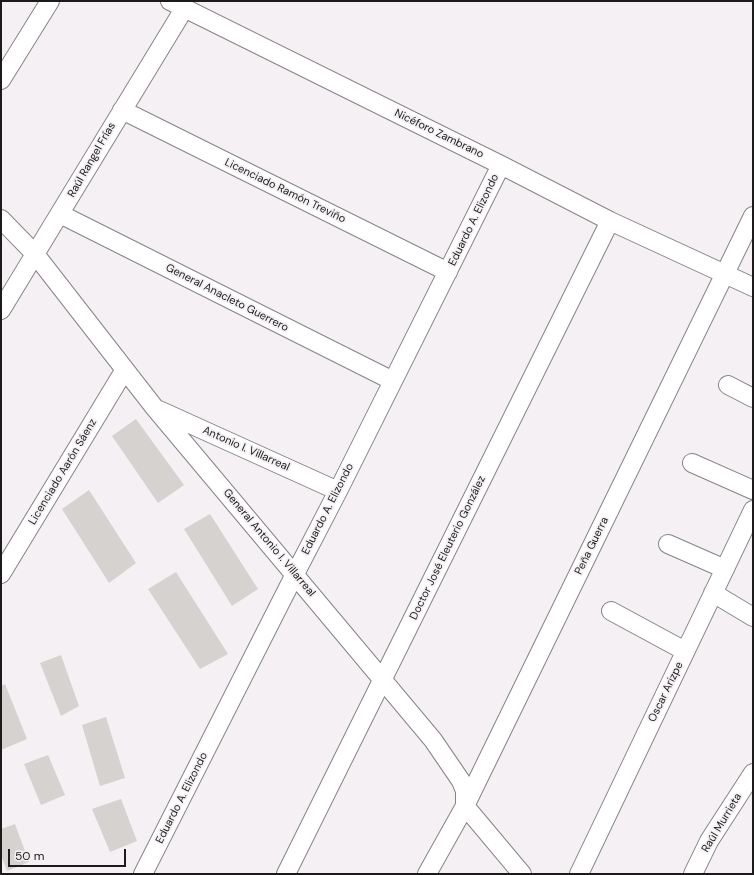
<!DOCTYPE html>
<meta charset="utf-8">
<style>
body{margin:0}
#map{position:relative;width:754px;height:875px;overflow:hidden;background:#f4f0f3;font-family:"DM Sans",sans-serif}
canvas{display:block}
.frame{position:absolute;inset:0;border:2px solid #1c1a1b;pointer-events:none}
.scale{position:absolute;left:8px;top:849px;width:118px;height:18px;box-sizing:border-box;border:2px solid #1c1a1b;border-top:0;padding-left:5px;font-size:12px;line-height:14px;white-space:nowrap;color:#1c1a1b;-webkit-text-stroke:3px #f4f0f3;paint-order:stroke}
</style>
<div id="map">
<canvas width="754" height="875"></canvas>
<div class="frame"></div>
<div class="scale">50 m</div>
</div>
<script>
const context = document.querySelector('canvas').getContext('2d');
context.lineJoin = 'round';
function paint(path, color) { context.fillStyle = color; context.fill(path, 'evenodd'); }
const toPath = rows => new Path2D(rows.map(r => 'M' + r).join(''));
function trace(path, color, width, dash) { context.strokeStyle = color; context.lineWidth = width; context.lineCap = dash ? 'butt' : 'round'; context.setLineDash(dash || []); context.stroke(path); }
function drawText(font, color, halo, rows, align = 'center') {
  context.font = font + ' "DM Sans",sans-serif'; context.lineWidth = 3.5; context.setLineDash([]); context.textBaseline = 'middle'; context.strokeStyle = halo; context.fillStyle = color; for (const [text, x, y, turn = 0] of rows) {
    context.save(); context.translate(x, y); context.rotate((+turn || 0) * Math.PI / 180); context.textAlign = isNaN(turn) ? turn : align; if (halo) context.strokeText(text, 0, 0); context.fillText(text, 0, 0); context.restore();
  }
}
paint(toPath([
 [136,419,184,485,158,503,112,436],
 [89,490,136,563,109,583,62,509],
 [210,514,258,589,232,606,184,529],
 [176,572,228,654,200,669,148,589],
 [61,655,79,706,61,716,40,663],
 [5,684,27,739,1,750,1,686],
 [106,717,125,778,100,786,82,725],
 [48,755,65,795,41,805,24,764],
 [121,799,137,841,110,852,92,809],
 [15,824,29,862,7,871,1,855,1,829]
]), '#d6d2d0');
const minor = toPath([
 [170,1,501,165,610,221,753,287],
 [1,80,50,1],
 [122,110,448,272],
 [60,214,393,381],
 [1,219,35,254,154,407,433,740,461,781,465,791,465,806,522,874],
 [1,310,184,9],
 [728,385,753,398],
 [159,410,338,491],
 [692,463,753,490],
 [668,544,725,569],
 [1,574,124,371],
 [713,593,753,617],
 [611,611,685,651],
 [143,874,295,574,338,491,501,165],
 [286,874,610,221],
 [427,874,465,806,753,216],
 [579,874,753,510],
 [693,874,709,841,753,773]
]);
trace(minor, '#878386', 20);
trace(minor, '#fff', 18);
drawText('11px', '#1c1a1b', '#f4f0f3', [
 ["Nicéforo Zambrano",439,134,26],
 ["Raúl Rangel Frías",92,160,-60],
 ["Licenciado Ramón Treviño",285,191,26],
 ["Eduardo A. Elizondo",474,220,-64],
 ["General Anacleto Guerrero",227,298,27],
 ["Antonio I. Villarreal",246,449,24],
 ["Licenciado Aarón Sáenz",63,472,-59],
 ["Eduardo A. Elizondo",328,509,-63],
 ["General Antonio I. Villarreal",269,543,50],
 ["Peña Guerra",592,546,-64],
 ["Doctor José Eleuterio González",448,548,-64],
 ["Oscar Arizpe",666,692,-64],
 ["Eduardo A. Elizondo",182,798,-63],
 ["Raúl Murrieta",722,823,-59]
]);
</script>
